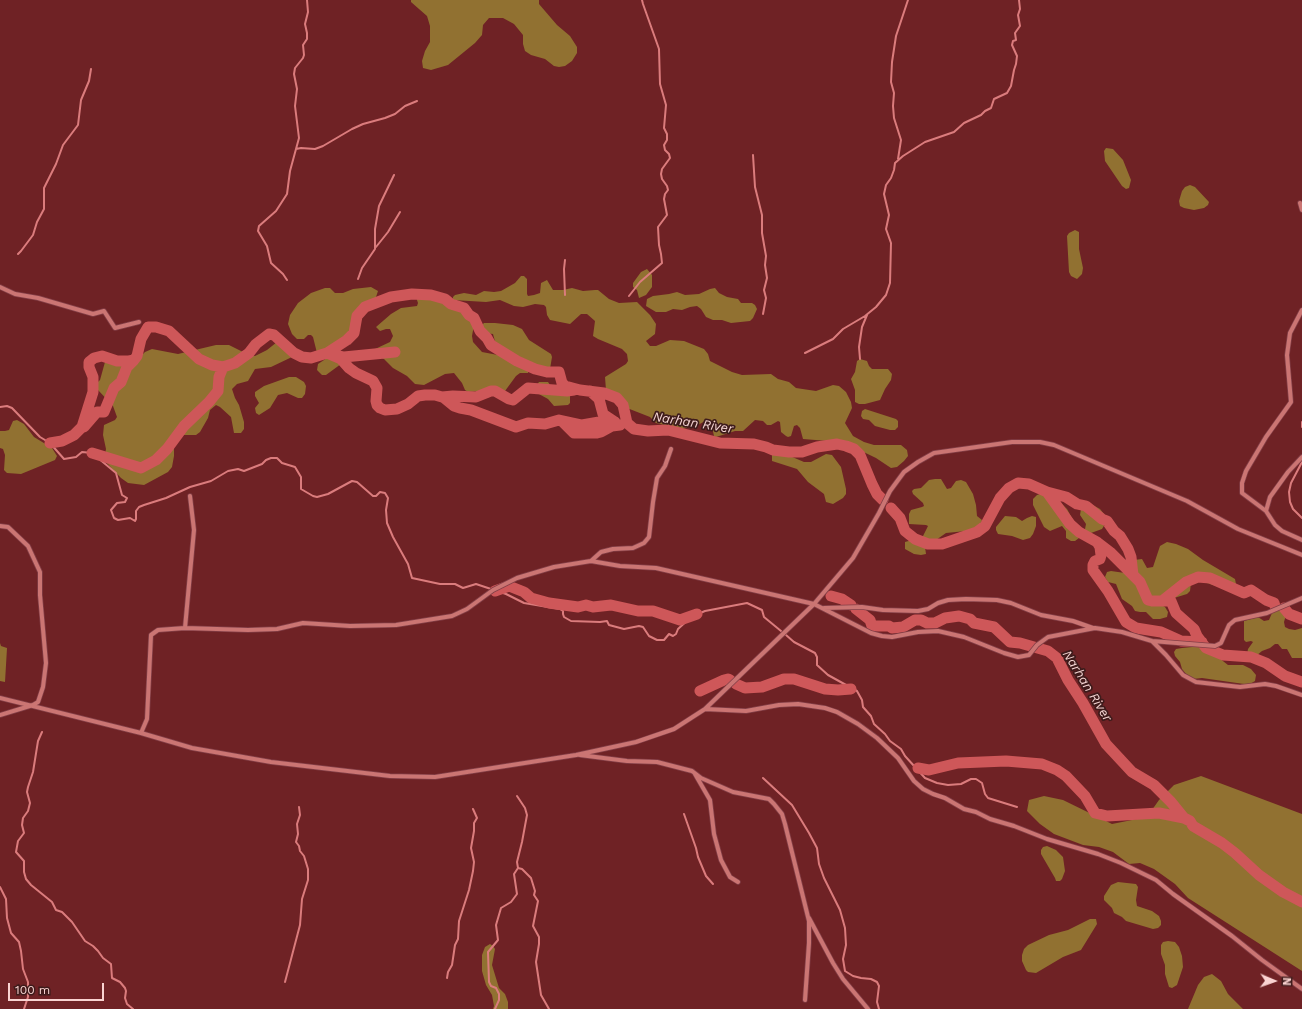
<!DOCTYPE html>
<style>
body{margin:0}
#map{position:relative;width:1302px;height:1009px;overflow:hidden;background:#6f2225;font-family:"Work Sans",sans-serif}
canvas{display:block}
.north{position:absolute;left:1254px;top:961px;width:40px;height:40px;-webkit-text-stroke:3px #3e1b1b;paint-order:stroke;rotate:92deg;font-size:11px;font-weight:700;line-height:16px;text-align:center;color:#fad3d1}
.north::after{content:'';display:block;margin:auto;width:14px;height:18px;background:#fad3d1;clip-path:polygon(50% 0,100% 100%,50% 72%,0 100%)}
.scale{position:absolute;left:8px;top:983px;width:96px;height:18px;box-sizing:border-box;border:2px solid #fad3d1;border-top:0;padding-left:5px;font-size:12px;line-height:14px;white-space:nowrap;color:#fad3d1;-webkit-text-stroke:3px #3e1b1b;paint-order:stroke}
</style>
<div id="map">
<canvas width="1302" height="1009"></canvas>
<div class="north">N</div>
<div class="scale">100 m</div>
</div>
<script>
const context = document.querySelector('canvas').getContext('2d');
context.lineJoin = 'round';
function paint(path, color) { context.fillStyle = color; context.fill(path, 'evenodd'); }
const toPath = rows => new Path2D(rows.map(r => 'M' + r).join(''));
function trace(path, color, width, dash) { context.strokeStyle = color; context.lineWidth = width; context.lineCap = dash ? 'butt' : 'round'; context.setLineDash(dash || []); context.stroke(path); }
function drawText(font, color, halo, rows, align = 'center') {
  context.font = font + ' "Work Sans",sans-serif'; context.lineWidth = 3.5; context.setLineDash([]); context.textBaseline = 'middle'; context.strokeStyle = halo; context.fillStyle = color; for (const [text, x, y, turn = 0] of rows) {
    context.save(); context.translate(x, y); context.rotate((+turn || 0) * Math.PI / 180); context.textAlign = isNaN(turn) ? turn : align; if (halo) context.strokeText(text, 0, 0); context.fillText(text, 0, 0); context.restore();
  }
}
paint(toPath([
 [411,0,539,0,539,4,557,25,570,36,577,47,577,53,572,61,565,66,559,67,554,66,545,59,531,55,525,51,523,44,523,35,514,24,503,18,489,18,483,25,482,35,475,43,448,65,431,70,423,68,422,61,425,51,430,42,430,26,427,16,411,2],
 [1106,148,1113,149,1123,160,1131,180,1129,188,1126,189,1122,186,1105,161,1104,151],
 [1190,185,1195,187,1209,202,1208,205,1204,208,1194,210,1184,208,1180,206,1179,201,1182,191,1185,187],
 [1075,230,1079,232,1079,249,1083,268,1082,274,1077,279,1071,276,1069,272,1067,236,1069,233],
 [647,269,652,275,652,287,646,295,639,298,637,290,633,287,633,283,641,272],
 [521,276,524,276,527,279,527,294,528,296,534,295,540,293,541,283,547,280,553,290,563,290,572,288,583,291,595,290,598,290,609,299,619,303,637,302,650,315,656,324,655,334,646,341,650,346,656,346,670,340,684,341,704,349,708,354,710,361,732,372,742,375,771,374,778,379,789,382,796,388,816,391,833,385,839,386,846,392,851,402,852,408,845,423,853,436,864,442,874,445,901,445,907,450,908,456,904,461,897,467,891,468,876,458,849,445,840,442,803,439,800,428,797,425,794,426,791,436,788,437,786,436,781,432,780,422,778,421,771,425,767,425,763,421,755,420,743,431,735,431,716,437,714,436,712,427,708,421,705,421,698,425,682,429,656,423,650,417,627,408,622,400,609,393,606,390,605,377,626,364,628,361,627,354,622,349,598,339,593,336,595,321,587,314,581,314,570,324,550,320,547,315,546,307,544,305,535,304,523,307,514,306,500,300,486,302,453,300,453,297,455,295,464,293,476,295,484,291,494,292,501,291,515,283],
 [371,287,378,291,375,300,368,303,357,311,350,334,324,351,317,353,313,337,311,335,308,335,304,339,297,339,292,334,288,324,290,315,298,303,311,293,325,288,330,288,335,293,343,293,353,289],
 [715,288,719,293,727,297,738,299,741,303,752,303,755,305,757,309,753,318,750,321,731,323,722,320,713,320,706,317,701,309,697,306,690,307,682,310,673,309,666,312,656,312,646,306,647,299,653,296,669,294,677,292,685,295,699,294,710,289],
 [418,296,430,297,442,300,462,311,474,325,472,336,473,342,482,352,503,356,508,358,528,368,529,369,528,373,520,373,516,376,505,391,499,393,490,394,480,391,468,392,465,390,462,383,454,373,445,374,424,385,415,384,407,376,393,368,384,359,374,355,373,350,390,342,393,336,390,329,386,329,380,331,376,327,391,314,401,308,417,306,418,303,416,297],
 [484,323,495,323,513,325,522,329,529,340,551,354,552,357,550,369,547,370,542,369,522,363,509,355,496,345,493,334,484,333,481,326],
 [277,342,294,350,292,357,271,367,255,369,248,381,237,384,232,389,235,398,239,405,244,422,244,429,241,433,234,433,231,417,220,407,216,405,210,410,208,418,200,432,196,435,183,435,176,437,174,446,174,456,172,467,168,472,144,485,128,483,121,478,104,460,106,449,103,435,104,425,115,420,117,417,113,406,98,390,97,383,100,380,105,362,116,358,128,364,134,365,138,362,140,357,145,352,152,349,178,354,216,345,229,345,249,355,255,356,267,350],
 [330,356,339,359,341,364,326,375,322,375,317,370,318,364],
 [860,359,867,361,869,366,872,369,888,369,892,374,891,380,885,389,880,400,865,404,859,404,855,402,855,390,851,379,855,372,857,361],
 [289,377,296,377,304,382,306,386,305,394,302,398,298,398,287,393,278,395,270,408,259,415,256,413,255,408,259,403,255,396,255,392,264,386],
 [539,382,548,382,553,389,570,395,570,403,568,405,554,406,548,399,537,393,536,386],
 [865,409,896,419,898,421,898,427,895,430,890,430,875,426,869,420,863,419,861,416,862,411],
 [17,420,24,424,34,437,52,448,57,456,55,460,21,474,7,473,4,470,5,455,3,449,0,448,0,431,5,431,9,430,13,421],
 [772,452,783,453,804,462,811,462,826,454,832,455,841,467,846,489,846,494,843,498,833,504,826,502,824,494,808,482,797,469,772,461],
 [935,479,941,479,947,489,951,488,956,481,961,480,966,482,973,494,976,505,977,516,982,520,981,524,975,529,966,531,946,533,936,540,931,542,923,540,922,538,928,526,926,525,909,524,909,514,911,510,922,507,924,506,923,503,913,494,912,491,914,489,921,488,929,480],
 [1043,493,1060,502,1067,509,1079,531,1079,538,1075,541,1071,541,1066,538,1066,531,1062,526,1050,531,1044,527,1033,505,1033,499,1037,495],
 [1084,504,1091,504,1100,509,1104,514,1105,524,1102,529,1091,533,1086,534,1085,529,1086,524,1080,515,1081,509],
 [1005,516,1016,517,1022,521,1027,518,1032,516,1036,517,1036,526,1033,534,1030,538,1023,540,1012,536,998,534,996,530,996,527],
 [912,540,924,544,925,547,926,554,921,555,914,554,905,549,905,542],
 [1167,542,1176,544,1188,549,1203,560,1230,576,1235,579,1236,584,1235,588,1232,590,1225,589,1204,582,1197,581,1191,583,1190,591,1187,594,1174,598,1160,599,1158,603,1165,607,1168,612,1167,617,1160,619,1153,619,1146,612,1140,612,1135,611,1132,606,1122,599,1116,584,1108,582,1105,577,1107,572,1111,571,1125,573,1133,568,1134,560,1142,559,1147,568,1153,567,1160,546],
 [1279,609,1285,610,1286,615,1284,622,1285,627,1289,629,1295,630,1302,628,1302,658,1292,658,1287,649,1282,649,1278,644,1275,644,1270,648,1262,651,1256,656,1249,656,1247,654,1248,649,1253,642,1251,641,1246,642,1244,640,1244,621,1258,617,1264,621,1269,620,1272,613],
 [0,643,1,646,7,648,5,682,0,681],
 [1192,647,1200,647,1214,654,1228,665,1243,665,1251,669,1256,675,1255,681,1250,684,1244,684,1202,678,1193,679,1187,675,1182,669,1180,662,1175,656,1174,652,1176,649,1182,648],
 [1201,776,1302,814,1302,971,1188,898,1175,884,1154,869,1140,863,1129,864,1113,852,1099,847,1083,845,1054,834,1040,824,1027,811,1029,800,1044,796,1063,800,1112,824,1147,817,1159,800,1174,785],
 [1047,846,1056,850,1063,857,1065,871,1062,879,1060,881,1056,881,1055,878,1041,854,1041,850,1043,847],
 [1118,882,1136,884,1138,887,1136,900,1137,906,1152,911,1159,916,1161,921,1161,925,1158,928,1153,929,1126,921,1122,917,1114,913,1112,908,1104,900,1104,896,1111,885],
 [1090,919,1096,919,1097,924,1081,950,1063,957,1036,973,1028,972,1026,970,1022,961,1022,955,1024,949,1028,945,1049,935,1068,930],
 [1168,941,1175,942,1179,947,1182,956,1183,967,1177,985,1172,988,1169,987,1165,974,1165,965,1161,954,1161,945,1163,942],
 [490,944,493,946,495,949,492,965,499,988,505,994,508,1002,508,1009,493,1009,494,1006,492,995,486,985,482,971,482,955,485,947],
 [1212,974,1221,981,1228,994,1243,1009,1188,1009,1198,985,1204,977]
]), '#917131');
trace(toPath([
 [296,149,301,148,315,149,323,146,352,129,363,124,385,118,395,114,405,106,417,101],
 [753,155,755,187,762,215,762,233,766,256,765,265,767,278,764,290,766,298,763,314],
 [898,159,901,140,894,118,893,106,894,93,891,82,892,62,896,36,908,0],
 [376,247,388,232,400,212],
 [18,254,21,251,33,235,37,222,44,209,44,188,56,164,63,145,78,125,81,100,89,81,91,69],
 [565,260,564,269,565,295],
 [358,279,362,268,375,249,375,229,379,206,394,175],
 [287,280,283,274,271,263,267,246,258,231,259,226,276,211,287,194,290,171,299,138,295,106,297,89,294,74,295,68,303,58,304,55,303,45,307,39,307,33,305,24,308,12,307,0],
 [629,296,640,282,662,263,661,254,659,245,658,227,667,215,664,199,665,194,668,190,667,186,662,179,661,174,662,169,670,158,669,154,665,150,664,145,667,140,667,134,664,128,666,105,660,84,659,49,643,4,642,0],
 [805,353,833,339,843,329,865,316,876,307,886,295,890,283,891,243,886,229,889,215,884,194,886,185,891,178,894,170,895,163,903,156,925,142,954,132,964,123,981,115,985,111,991,108,994,99,1007,93,1011,86,1014,70,1016,64,1017,56,1012,45,1013,41,1016,40,1015,33,1020,26,1018,15,1020,9,1019,0],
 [860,359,859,347,862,327,867,315],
 [0,407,7,406,12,408,40,437,50,443,64,459,76,457,82,452,92,453,116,473,122,495,127,498,125,502,117,503,111,510,114,518,118,520,130,518,135,521,136,519,136,511,139,507,144,505,166,498,190,487,211,481,228,471,238,469,244,471,262,464,266,460,271,458,277,458,282,463,295,467,301,477,301,489,313,496,317,497,328,494,352,481,357,482,373,496,376,496,380,492,385,493,388,498,386,510,387,523,393,537,408,564,412,578,440,584,455,584,463,588,476,584,506,594,524,603,560,609,563,611,563,614,564,617,571,621,600,622,607,621,609,625,624,629,639,626,643,627,649,636,657,640,664,640,669,634,673,636,676,634,678,629,691,617,705,611,747,603,762,610,764,617,781,631],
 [1302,422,1302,427],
 [1302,462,1291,483,1289,492,1290,502,1293,509,1302,518],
 [786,635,794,642,815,653,817,657,817,665,828,675,857,691,862,700,863,707,871,716,874,724,885,734,890,741,901,749,905,756,925,778,937,783,948,785,961,784,971,779,976,779,982,783,985,794,988,798,1017,807],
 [42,732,38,741,33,772,28,787,27,792,30,803,28,811,23,818,22,825,24,833,18,841,16,852,24,861,24,872,26,879,31,885,52,902,56,910,62,912,72,922,85,941,93,946,98,951,103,958,111,964,112,978,120,982,125,988,126,991,125,998,127,1004,133,1009],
 [763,778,792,805,809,833,817,848,819,864,824,878,840,910,845,928,846,945,843,959,845,971,853,976,861,978,871,979,877,982,879,986,877,1002,879,1009],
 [517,796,525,808,527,815,522,842,517,862,518,868,522,869,531,878,535,891,534,895,538,901,533,926,539,937,539,944,536,962,541,995,549,1009],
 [684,814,696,848,698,857,706,876,713,884],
 [0,887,6,899,7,918,11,933,19,942,21,951,23,969,28,982,28,997,24,1009],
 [447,978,448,972,452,965,455,945,458,939,459,921,469,890,473,871,474,862,471,848,474,831,474,823,477,818,473,809],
 [285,982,300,925,302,899,308,880,308,869,304,856,300,851,299,846,296,842,298,834,297,824,300,815,299,807],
 [495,1009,499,1000,499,994,496,988,491,986,489,982,488,952,498,940,496,925,501,908,511,902,517,894,514,874,518,868]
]), '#db7c7d', 2);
trace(toPath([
 [327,353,341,359,349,368,356,373,373,381,377,388,376,401,377,405,380,408,385,410,397,409,408,404,418,396,425,395,435,395,442,397,453,396,476,397,491,391,495,391,509,399,513,400,528,388,567,391,574,390],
 [335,355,344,357,395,352],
 [590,391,599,399,603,414,615,422],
 [443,397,454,406,460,408,471,410,516,427,528,423,545,424,559,420,582,425,605,421,615,422],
 [562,421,574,433,597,433,601,432,612,426,620,425],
 [84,427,97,412,104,412,114,388,121,382,127,367,134,360],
 [50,443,62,441,74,435,82,427,93,392,93,377,89,367,89,362,94,358,102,356,117,361,129,361,134,360,137,356,141,339,148,327,156,327,169,331,199,359,212,365,223,367,235,363,249,353,256,344,269,334,274,335,294,353,302,357,311,358,327,353,347,340,354,333,357,316,365,307,391,297,412,294,431,295,445,299,451,304,464,308,469,315,474,318,480,331,487,338,491,345,517,361,535,369,547,372,559,372,562,383,565,386,580,390,604,393,617,398,623,405,627,423,634,429,648,431,668,430,720,443,754,444,766,447,773,450,789,452,802,452,817,447,837,444,846,446,854,449,860,455,872,484,877,494,883,500],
 [92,453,141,468,156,460,167,449,184,426,209,402,218,391,219,377,223,367],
 [1047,492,1070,524,1079,532,1097,542,1100,547,1101,555,1100,559,1095,561,1093,565,1093,570,1108,591,1126,622,1136,628,1161,632,1181,641,1202,642],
 [891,508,900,518,905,531,915,539,928,544,942,544,977,532,985,526,1000,498,1009,488,1018,483,1029,484,1047,492,1066,497,1077,504,1086,506,1102,519,1107,521,1114,531,1120,536,1128,549,1131,557,1133,575,1140,582,1148,600,1152,601,1171,601,1176,613,1194,629,1197,636,1206,648,1223,655,1251,657,1266,663,1285,676,1302,682],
 [1097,542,1110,552,1133,575],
 [495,591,509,586,524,592,531,598,549,603,578,607,586,605,593,607,611,605,638,611,653,611,680,620,697,614],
 [831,596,842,599,851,605],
 [1162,601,1186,582,1198,577,1210,578,1244,593,1251,590,1266,600,1274,603,1275,606],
 [1284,608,1289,614,1302,619],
 [856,609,870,620,872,626,889,626,892,628,903,627,915,620,921,620,927,623,935,623,945,618,959,616,970,619,974,623,994,627,1010,642,1020,643,1048,651,1057,658,1068,680,1083,703,1106,744,1132,772,1154,785,1171,802,1184,818],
 [736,684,745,688,762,687,784,679,794,679,825,689,838,690,851,689],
 [700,691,724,680,728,679,730,680],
 [918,768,929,770,958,763,1006,761,1042,764,1057,770,1066,776,1085,796,1095,813,1107,816,1159,813,1184,818,1190,821,1193,826,1222,843,1235,853,1259,875,1283,892,1302,902]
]), '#ce5759', 11);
const minor = toPath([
 [1300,203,1302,210],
 [0,287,15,294,38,298,93,314,104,311,115,328,139,322],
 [1302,457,1288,472,1270,497,1266,511,1275,525,1282,531,1302,540],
 [1266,511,1242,493,1242,483,1246,471,1266,437,1291,402,1287,355,1290,333,1302,310],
 [0,526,8,527,28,546,40,572,40,595,46,663,43,687,38,702,33,705,0,715],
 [591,561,601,552,613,549,633,548,644,543,649,537,653,502,657,478,665,466,671,449],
 [824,608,862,607,883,610,918,611,928,609,938,603,948,600,966,599,997,600,1011,603,1041,615,1073,621,1093,628],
 [185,628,194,530,190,496],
 [1152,641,1166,655,1183,675,1196,682,1240,687,1265,684,1276,686,1302,695],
 [0,698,141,733,147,719,151,635,158,630,185,628,248,630,277,629,303,623,350,626,396,625,452,616,467,609,493,590,517,578,554,567,591,561,620,566,656,568,814,604,853,558,879,513,890,491,904,472,918,462,934,453,1012,442,1040,442,1054,445,1187,501,1238,529,1302,555],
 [705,709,746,711,779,705,798,704,825,708,837,712,858,724,877,738,898,758,914,781,923,789,933,794,945,798,964,809,976,812,990,819,1014,826,1047,839,1098,854,1121,863,1156,880,1173,894,1232,936,1262,960,1302,989],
 [141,733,192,748,271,762,390,776,435,777,576,755,636,742,674,729,705,709,814,604,871,633,882,636,892,637,918,632,938,631,964,637,1004,653,1018,657,1029,655,1037,645,1048,637,1095,628,1122,632,1152,641,1215,646,1221,643,1229,625,1235,620,1267,613,1302,598],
 [580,755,627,761,657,762,692,771,701,778,733,792,769,799,774,804,782,814,785,824,809,921,809,943,805,1000],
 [695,774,710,800,714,834,721,860,730,877,738,882],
 [809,918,833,963,843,979,868,1009]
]);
trace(minor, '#833f47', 5.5);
trace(minor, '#cb7573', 4);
drawText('italic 13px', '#f5d5d3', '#3e1b1b', [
 ["Narhan River",693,423,9],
 ["Narhan River",1087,686,58]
]);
</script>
